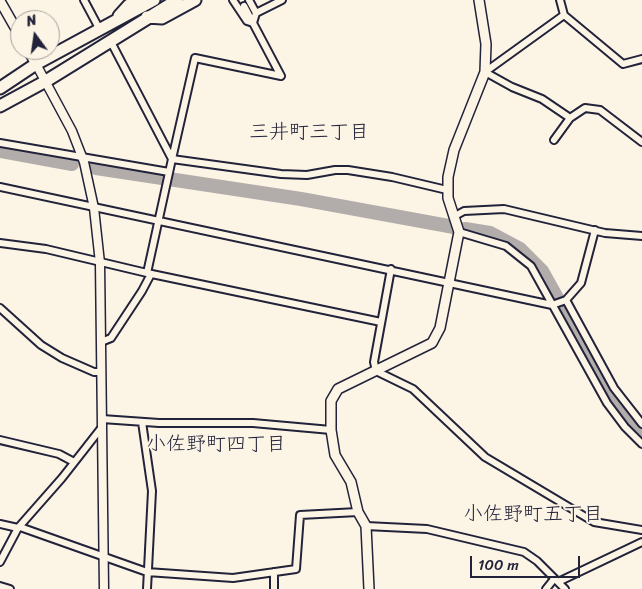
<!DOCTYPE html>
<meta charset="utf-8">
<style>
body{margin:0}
#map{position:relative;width:642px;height:589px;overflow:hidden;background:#fcf5e5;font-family:Sriracha,sans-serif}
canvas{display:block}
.north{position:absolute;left:10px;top:10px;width:50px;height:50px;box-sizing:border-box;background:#fcf5e5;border:1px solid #a5a1a1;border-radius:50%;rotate:346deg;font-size:14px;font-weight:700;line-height:20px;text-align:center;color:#22223b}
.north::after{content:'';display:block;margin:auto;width:18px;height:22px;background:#22223b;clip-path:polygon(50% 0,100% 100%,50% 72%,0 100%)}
.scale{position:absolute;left:470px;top:556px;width:110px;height:22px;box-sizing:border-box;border:2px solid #22223b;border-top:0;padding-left:6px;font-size:15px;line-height:18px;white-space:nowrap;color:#22223b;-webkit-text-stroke:4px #fcf5e5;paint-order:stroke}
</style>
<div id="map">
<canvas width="642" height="589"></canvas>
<div class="north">N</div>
<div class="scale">100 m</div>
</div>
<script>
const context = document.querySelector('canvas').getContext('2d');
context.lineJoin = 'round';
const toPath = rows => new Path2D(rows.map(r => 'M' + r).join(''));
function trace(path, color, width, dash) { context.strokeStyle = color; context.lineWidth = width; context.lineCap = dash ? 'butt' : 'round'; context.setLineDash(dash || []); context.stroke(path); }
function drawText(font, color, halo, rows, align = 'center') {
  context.font = font + ' Sriracha,"Klee One",sans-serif'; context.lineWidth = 4; context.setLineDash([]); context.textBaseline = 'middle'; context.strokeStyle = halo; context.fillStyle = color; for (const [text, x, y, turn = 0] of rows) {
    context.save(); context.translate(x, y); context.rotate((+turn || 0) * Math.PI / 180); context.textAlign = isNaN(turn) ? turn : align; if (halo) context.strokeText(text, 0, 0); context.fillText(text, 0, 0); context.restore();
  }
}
trace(toPath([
 [0,151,72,164],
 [96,168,301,199,454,227],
 [465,229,490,233,520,249,542,271,611,395,642,435]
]), '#b2adab', 14);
const minor = toPath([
 [84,0,100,30],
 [233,0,247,21,253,23,256,13,249,0],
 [560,0,564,15,623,64,642,59],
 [244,6,281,76],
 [256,13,282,0],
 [564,15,485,72,512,87,542,99,570,118],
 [111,42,172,159,147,273],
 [281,76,195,58,172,159,281,174,307,175,335,170,348,170,392,177,447,190],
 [554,140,570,118,585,108,600,110,642,142],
 [0,143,169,172],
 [0,187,552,305,566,300,581,283,595,230],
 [455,216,464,211,504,209,605,233,642,236],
 [459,232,506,246,531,266,607,403,625,427,642,444],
 [0,243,46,249,147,273,381,322],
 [391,269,374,362,376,371,413,389,485,457,594,522,642,530],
 [566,300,614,388,642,424],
 [0,308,41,345,62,358,94,372,101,372],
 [101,342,111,338,142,291,151,274],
 [102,419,159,423,253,423,331,430],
 [142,422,152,491,147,589],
 [0,440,59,454,74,462],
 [0,524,18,528],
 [366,526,427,529,524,552,537,561,565,589],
 [20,527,147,572,233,578,296,569,300,515,358,512],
 [0,562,18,528,62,478,102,427],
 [558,582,642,542],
 [0,586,10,589],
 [274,589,274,572],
 [546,589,554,579]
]);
const tertiary = toPath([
 [36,64,72,131,84,162,94,208,100,263,104,589]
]);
const secondary = toPath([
 [0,1,20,36],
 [28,50,36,64],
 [369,589,366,526,358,512,351,482,335,455,331,430,331,401,338,389,432,343,440,328,459,232,448,198,448,177,454,150,485,72,486,44,479,0]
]);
const trunk = toPath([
 [119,16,129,5,138,0],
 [147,17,162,18,195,0],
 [0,88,36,64,154,0],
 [0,106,46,81,177,0]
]);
trace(minor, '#22223b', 10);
trace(tertiary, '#22223b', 11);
trace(secondary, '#22223b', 12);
trace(trunk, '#22223b', 15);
trace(minor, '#fcf5e5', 6);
trace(tertiary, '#fcf5e5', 8);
trace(secondary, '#fcf5e5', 9);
trace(trunk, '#fcf5e5', 11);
drawText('20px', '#22223b', '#fcf5e5', [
 ["三井町三丁目",309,133],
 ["小佐野町四丁目",216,445],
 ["小佐野町五丁目",533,515]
]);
</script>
